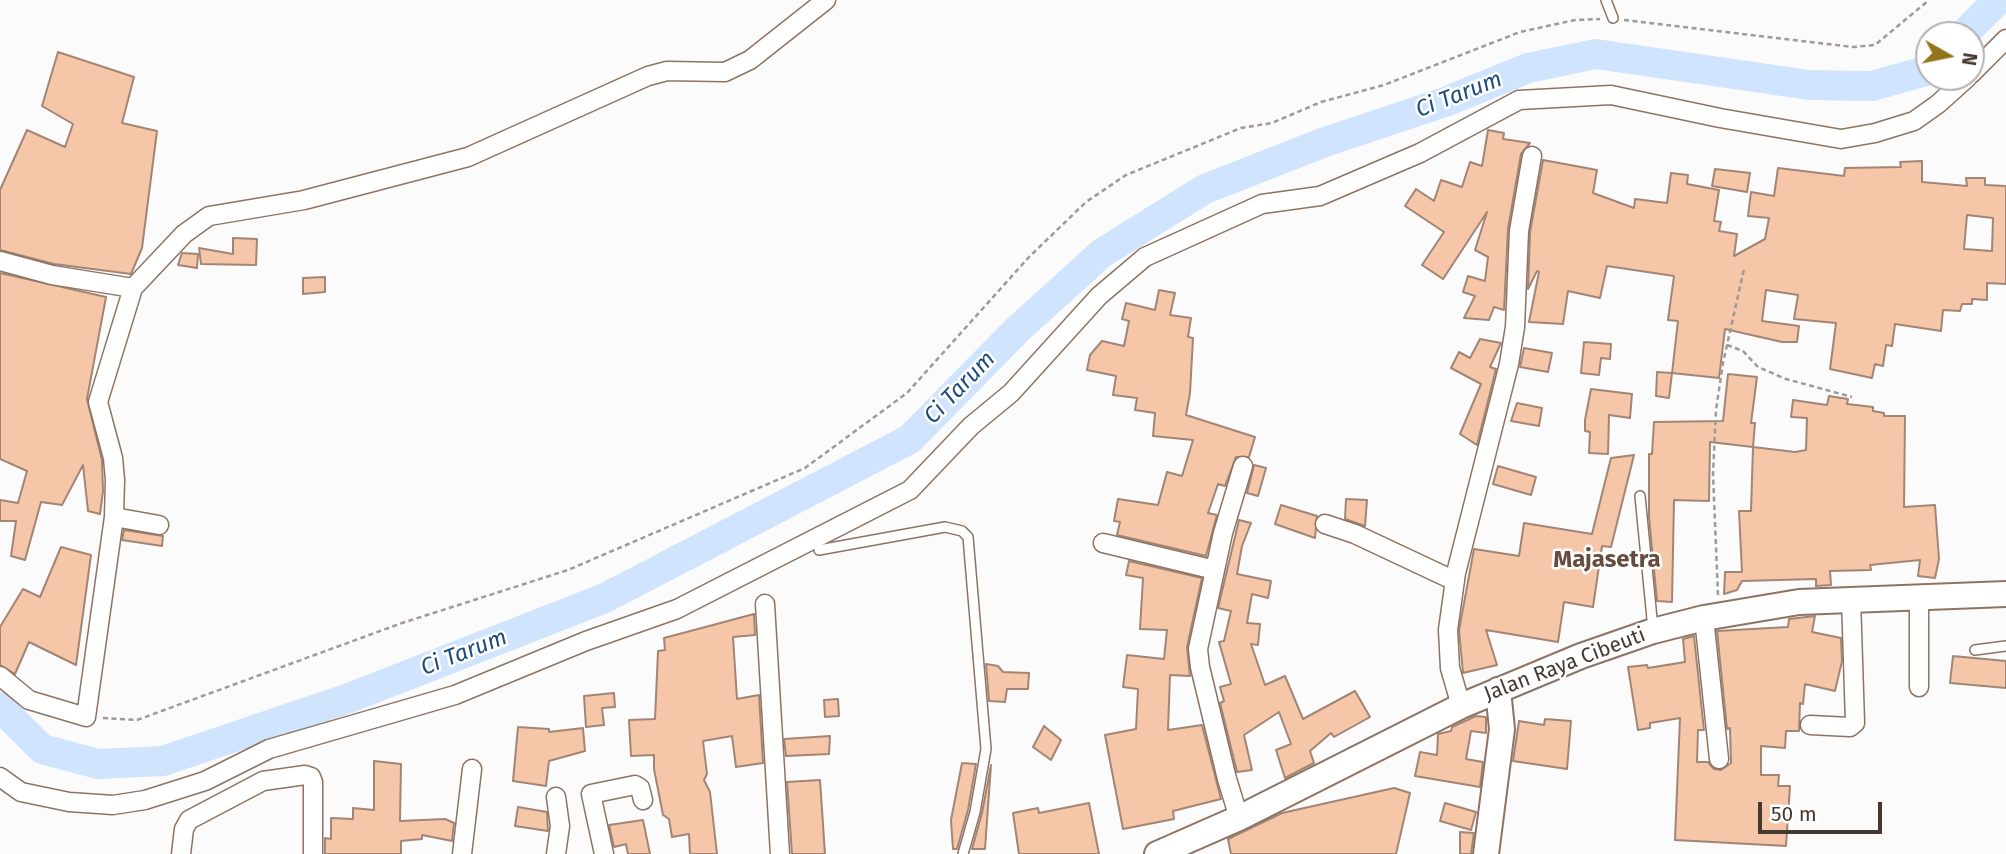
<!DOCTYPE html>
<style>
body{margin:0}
#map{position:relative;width:2006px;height:854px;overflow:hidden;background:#fbfbfb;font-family:"Fira Sans",sans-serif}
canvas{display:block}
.north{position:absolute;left:1915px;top:21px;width:70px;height:70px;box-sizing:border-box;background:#fff;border:2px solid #b5b0ad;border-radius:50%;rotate:99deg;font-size:19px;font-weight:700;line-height:28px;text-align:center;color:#463932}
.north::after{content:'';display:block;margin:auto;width:24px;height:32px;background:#93741b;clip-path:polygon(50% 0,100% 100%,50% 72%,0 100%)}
.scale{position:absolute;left:1758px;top:802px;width:124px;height:32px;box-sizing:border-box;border:4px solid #463932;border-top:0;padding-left:9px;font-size:21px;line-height:24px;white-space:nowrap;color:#463932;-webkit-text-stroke:5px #fff;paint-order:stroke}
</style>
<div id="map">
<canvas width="2006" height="854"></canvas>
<div class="north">N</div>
<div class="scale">50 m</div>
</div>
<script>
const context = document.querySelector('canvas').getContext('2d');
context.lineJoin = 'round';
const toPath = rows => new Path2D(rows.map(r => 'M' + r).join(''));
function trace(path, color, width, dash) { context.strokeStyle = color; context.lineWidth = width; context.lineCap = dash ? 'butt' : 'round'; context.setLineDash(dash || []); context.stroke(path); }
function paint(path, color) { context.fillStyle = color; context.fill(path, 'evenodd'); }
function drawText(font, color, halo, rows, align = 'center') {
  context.font = font + ' "Fira Sans",sans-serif'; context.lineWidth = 5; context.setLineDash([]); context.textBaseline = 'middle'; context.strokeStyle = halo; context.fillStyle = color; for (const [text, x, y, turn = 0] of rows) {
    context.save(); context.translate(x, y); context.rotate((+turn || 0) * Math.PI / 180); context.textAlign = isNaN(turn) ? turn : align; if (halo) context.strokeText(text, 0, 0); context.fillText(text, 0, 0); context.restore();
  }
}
trace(toPath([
 [1963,35,1998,0],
 [0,707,42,749,98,764,163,761,349,698,605,598,910,439,1017,330,1102,253,1205,189,1325,142,1445,102,1528,68,1596,54,1809,85,1872,86,1929,70]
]), '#d0e5fd', 30);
const building = toPath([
 [58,52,134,77,122,123,157,131,142,248,131,274,54,264,0,250,0,190,27,130,65,147,73,124,42,106,58,52],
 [1488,130,1504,133,1503,139,1530,143,1521,154,1508,229,1504,310,1494,307,1489,320,1464,318,1475,296,1463,292,1468,276,1485,281,1488,257,1475,250,1487,212,1443,279,1422,265,1444,232,1405,206,1416,189,1434,201,1441,180,1462,187,1470,162,1482,166,1488,130],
 [1543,160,1597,170,1593,193,1634,208,1635,199,1667,203,1671,173,1688,175,1687,184,1719,190,1714,221,1721,222,1719,231,1737,234,1734,256,1765,239,1769,218,1748,216,1751,192,1774,196,1778,168,1844,176,1845,168,1901,167,1900,162,1922,161,1922,182,1967,186,1966,178,1985,178,1985,185,2006,186,2006,284,1987,283,1987,300,1972,299,1972,304,1962,304,1960,311,1943,310,1941,331,1895,324,1892,346,1886,345,1883,366,1875,364,1872,378,1830,369,1836,323,1794,319,1798,295,1766,290,1762,321,1799,326,1797,342,1782,342,1725,329,1719,378,1672,373,1678,321,1668,320,1674,276,1607,266,1600,298,1568,291,1563,324,1529,322,1539,272,1537,271,1528,289,1530,232,1543,160],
 [1967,215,1993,218,1992,251,1964,249,1967,215],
 [1715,169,1750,173,1747,192,1712,186,1715,169],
 [233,238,257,239,256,265,201,264,199,248,233,254,233,238],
 [182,253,198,254,197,268,178,265,182,253],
 [0,273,106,297,87,399,102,460,103,491,100,514,88,511,83,465,62,505,41,502,25,560,11,556,16,521,0,521,0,500,18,503,27,471,0,459,0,273],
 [325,277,325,292,303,294,303,278,325,277],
 [1159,290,1175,293,1170,315,1191,318,1188,337,1193,338,1190,393,1186,415,1255,437,1249,457,1236,457,1225,486,1218,484,1208,513,1217,515,1206,556,1117,535,1120,522,1114,521,1118,499,1158,505,1167,472,1182,476,1193,440,1153,436,1155,413,1135,410,1137,398,1113,395,1116,376,1087,370,1090,355,1102,341,1124,346,1129,321,1122,319,1126,303,1155,310,1159,290],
 [1480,339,1501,343,1490,367,1496,369,1477,445,1460,434,1481,384,1451,368,1459,352,1470,358,1480,339],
 [1584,342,1611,344,1610,359,1601,358,1599,375,1581,373,1584,342],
 [1524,348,1552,353,1548,372,1520,367,1524,348],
 [1657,372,1672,373,1669,398,1656,396,1657,372],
 [1728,374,1757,377,1751,423,1755,423,1753,447,1710,442,1709,501,1674,500,1672,602,1657,601,1649,517,1649,454,1652,454,1654,422,1723,421,1728,374],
 [1591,389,1632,394,1630,418,1609,415,1608,454,1589,453,1590,432,1585,431,1585,420,1591,389],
 [1829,396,1848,399,1847,404,1873,407,1873,411,1884,413,1884,416,1905,416,1904,507,1935,505,1939,559,1935,578,1918,576,1920,560,1870,565,1871,570,1830,571,1831,585,1816,586,1816,579,1742,581,1737,590,1724,594,1725,572,1742,572,1739,511,1751,511,1753,447,1795,452,1806,450,1807,418,1791,417,1793,400,1827,405,1829,396],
 [1517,403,1542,408,1539,426,1511,421,1517,403],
 [1634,455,1611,547,1602,546,1593,607,1564,602,1558,642,1486,630,1497,665,1463,673,1459,630,1474,549,1519,556,1524,523,1592,534,1611,458,1634,455],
 [1254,465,1266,468,1258,496,1247,493,1254,465],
 [1498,466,1536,477,1531,495,1493,484,1498,466],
 [1346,499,1367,500,1365,526,1345,519,1346,499],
 [1281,505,1317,516,1315,538,1275,524,1281,505],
 [1239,520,1251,523,1242,546,1237,574,1271,581,1268,598,1252,594,1247,623,1260,624,1258,645,1251,644,1265,685,1285,676,1303,719,1355,691,1370,717,1334,737,1331,733,1310,751,1314,763,1285,778,1276,750,1291,744,1279,712,1244,735,1252,770,1237,772,1220,703,1224,701,1220,687,1231,684,1219,642,1224,641,1231,611,1218,608,1239,520],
 [124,530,163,536,162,546,122,540,124,530],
 [61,547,91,555,76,665,29,642,15,674,0,665,0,627,23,589,40,597,61,547],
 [1129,561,1202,578,1187,647,1190,676,1170,675,1168,730,1202,725,1221,799,1173,811,1174,819,1123,829,1105,735,1136,729,1138,689,1123,687,1127,655,1164,659,1167,630,1140,629,1143,578,1126,575,1129,561],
 [754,614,755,635,733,637,737,699,759,695,763,763,736,767,732,736,703,741,707,774,704,780,710,792,717,854,690,854,689,834,672,837,669,819,663,815,654,769,654,755,631,756,629,720,655,719,658,651,665,650,664,638,754,614],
 [1815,616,1812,632,1841,638,1842,661,1835,691,1805,684,1803,704,1800,703,1799,731,1786,731,1785,748,1761,746,1761,775,1779,775,1778,786,1790,786,1786,846,1675,840,1680,718,1650,723,1650,728,1638,730,1628,667,1647,665,1648,668,1685,662,1683,639,1694,636,1704,730,1698,730,1697,762,1708,762,1714,769,1721,770,1731,763,1730,728,1727,729,1717,631,1788,627,1789,619,1815,616],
 [1953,656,2006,661,2006,688,1950,683,1953,656],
 [986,664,998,666,1003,672,1029,673,1028,689,1007,689,1005,702,989,701,986,664],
 [614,693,615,707,602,708,604,725,586,727,584,696,614,693],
 [838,699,839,716,825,717,824,700,838,699],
 [1476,716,1486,717,1486,733,1471,731,1466,759,1483,762,1480,787,1415,776,1420,752,1437,755,1438,734,1451,731,1452,727,1476,716],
 [1545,719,1571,721,1567,769,1513,761,1519,721,1544,725,1545,719],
 [1044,726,1061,740,1051,760,1033,747,1044,726],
 [518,727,549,729,549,732,583,728,585,751,549,761,546,786,513,781,518,727],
 [830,736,829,754,786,756,784,739,830,736],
 [374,761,401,764,400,821,445,819,454,823,452,841,422,835,422,839,401,841,401,854,325,854,325,838,331,839,331,818,353,819,353,808,374,810,374,761],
 [962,763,976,764,968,810,957,849,953,849,951,820,962,763],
 [991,765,985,849,972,849,982,813,991,765],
 [820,780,825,854,792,854,787,782,820,780],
 [1394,788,1410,793,1396,854,1231,854,1228,839,1282,813,1394,788],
 [1089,803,1099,854,1019,854,1013,813,1038,808,1039,813,1089,803],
 [1445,803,1476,812,1471,830,1440,821,1445,803],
 [518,807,547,812,548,831,515,826,518,807],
 [643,820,650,854,628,854,626,844,614,847,609,825,643,820],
 [1460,832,1474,833,1471,854,1460,854,1460,832]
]);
paint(building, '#f6c6a9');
trace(building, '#a28574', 2);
const lane = toPath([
 [1606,0,1613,18],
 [1640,496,1653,629],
 [819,550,945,527,962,531,968,537,986,749,975,812,963,854],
 [1975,650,2006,646]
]);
const street = toPath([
 [1971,74,2006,39],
 [0,261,52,275,133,288,184,234,209,216,304,200,468,157,648,76,667,71,725,72,750,60,826,0],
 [114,517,159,525],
 [1325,524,1355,534,1455,581],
 [1103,543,1215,570],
 [1919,596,1919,687],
 [765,604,780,854],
 [1704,618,1719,759],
 [0,676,29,700,86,717,114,517,115,480,113,458,98,402,133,288],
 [1461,706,1450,668,1448,630,1456,573,1509,364,1515,327,1519,231,1532,156],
 [1810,725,1850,727,1855,723,1851,598],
 [0,777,21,792,69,802,113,805,145,800,205,781,269,749,455,695,586,641,677,609,910,490,971,426,1011,393,1099,296,1145,257,1262,204,1320,196,1420,153,1519,100,1611,95,1720,118,1841,139,1875,133,1914,121,1938,104,1968,77],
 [556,797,560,826,556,854],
 [1239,818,1227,779,1200,667,1198,649,1223,533,1243,466],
 [181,854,184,829,189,820,263,781,305,775,311,777,313,782,313,854],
 [462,854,472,769],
 [604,854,591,794,635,785,640,788,643,800]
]);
const secondary = toPath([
 [1157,854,1239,818,1461,706,1581,656,1653,631,1704,618,1799,602,2006,594],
 [1486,854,1502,729,1498,690]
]);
trace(lane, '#8e7362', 12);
trace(street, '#8e7362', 21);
trace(secondary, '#8e7362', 28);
trace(toPath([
 [1624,20,1853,47,1875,45,1929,0],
 [1727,345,1743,351,1758,367,1786,379,1852,397],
 [1718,595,1713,474,1716,410,1723,363,1744,269],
 [103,718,137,720,402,623,568,570,805,468,907,393,1029,257,1086,202,1126,175,1241,128,1272,123,1321,102,1384,85,1520,32,1575,20,1600,19]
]), '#a09996', 2.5, [5, 3.5]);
trace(lane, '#fff', 9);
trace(street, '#fff', 18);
trace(secondary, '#fff', 24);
drawText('21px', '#463932', '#fff', [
 ["Jalan Raya Cibeuti",1565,665,-21]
]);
drawText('italic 23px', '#1c4b7c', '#fff', [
 ["Ci Tarum",1459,95,-21],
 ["Ci Tarum",960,388,-46],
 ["Ci Tarum",464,653,-21]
]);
drawText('bold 24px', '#654c3c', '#fff', [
 ["Majasetra",1607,560]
]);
</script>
